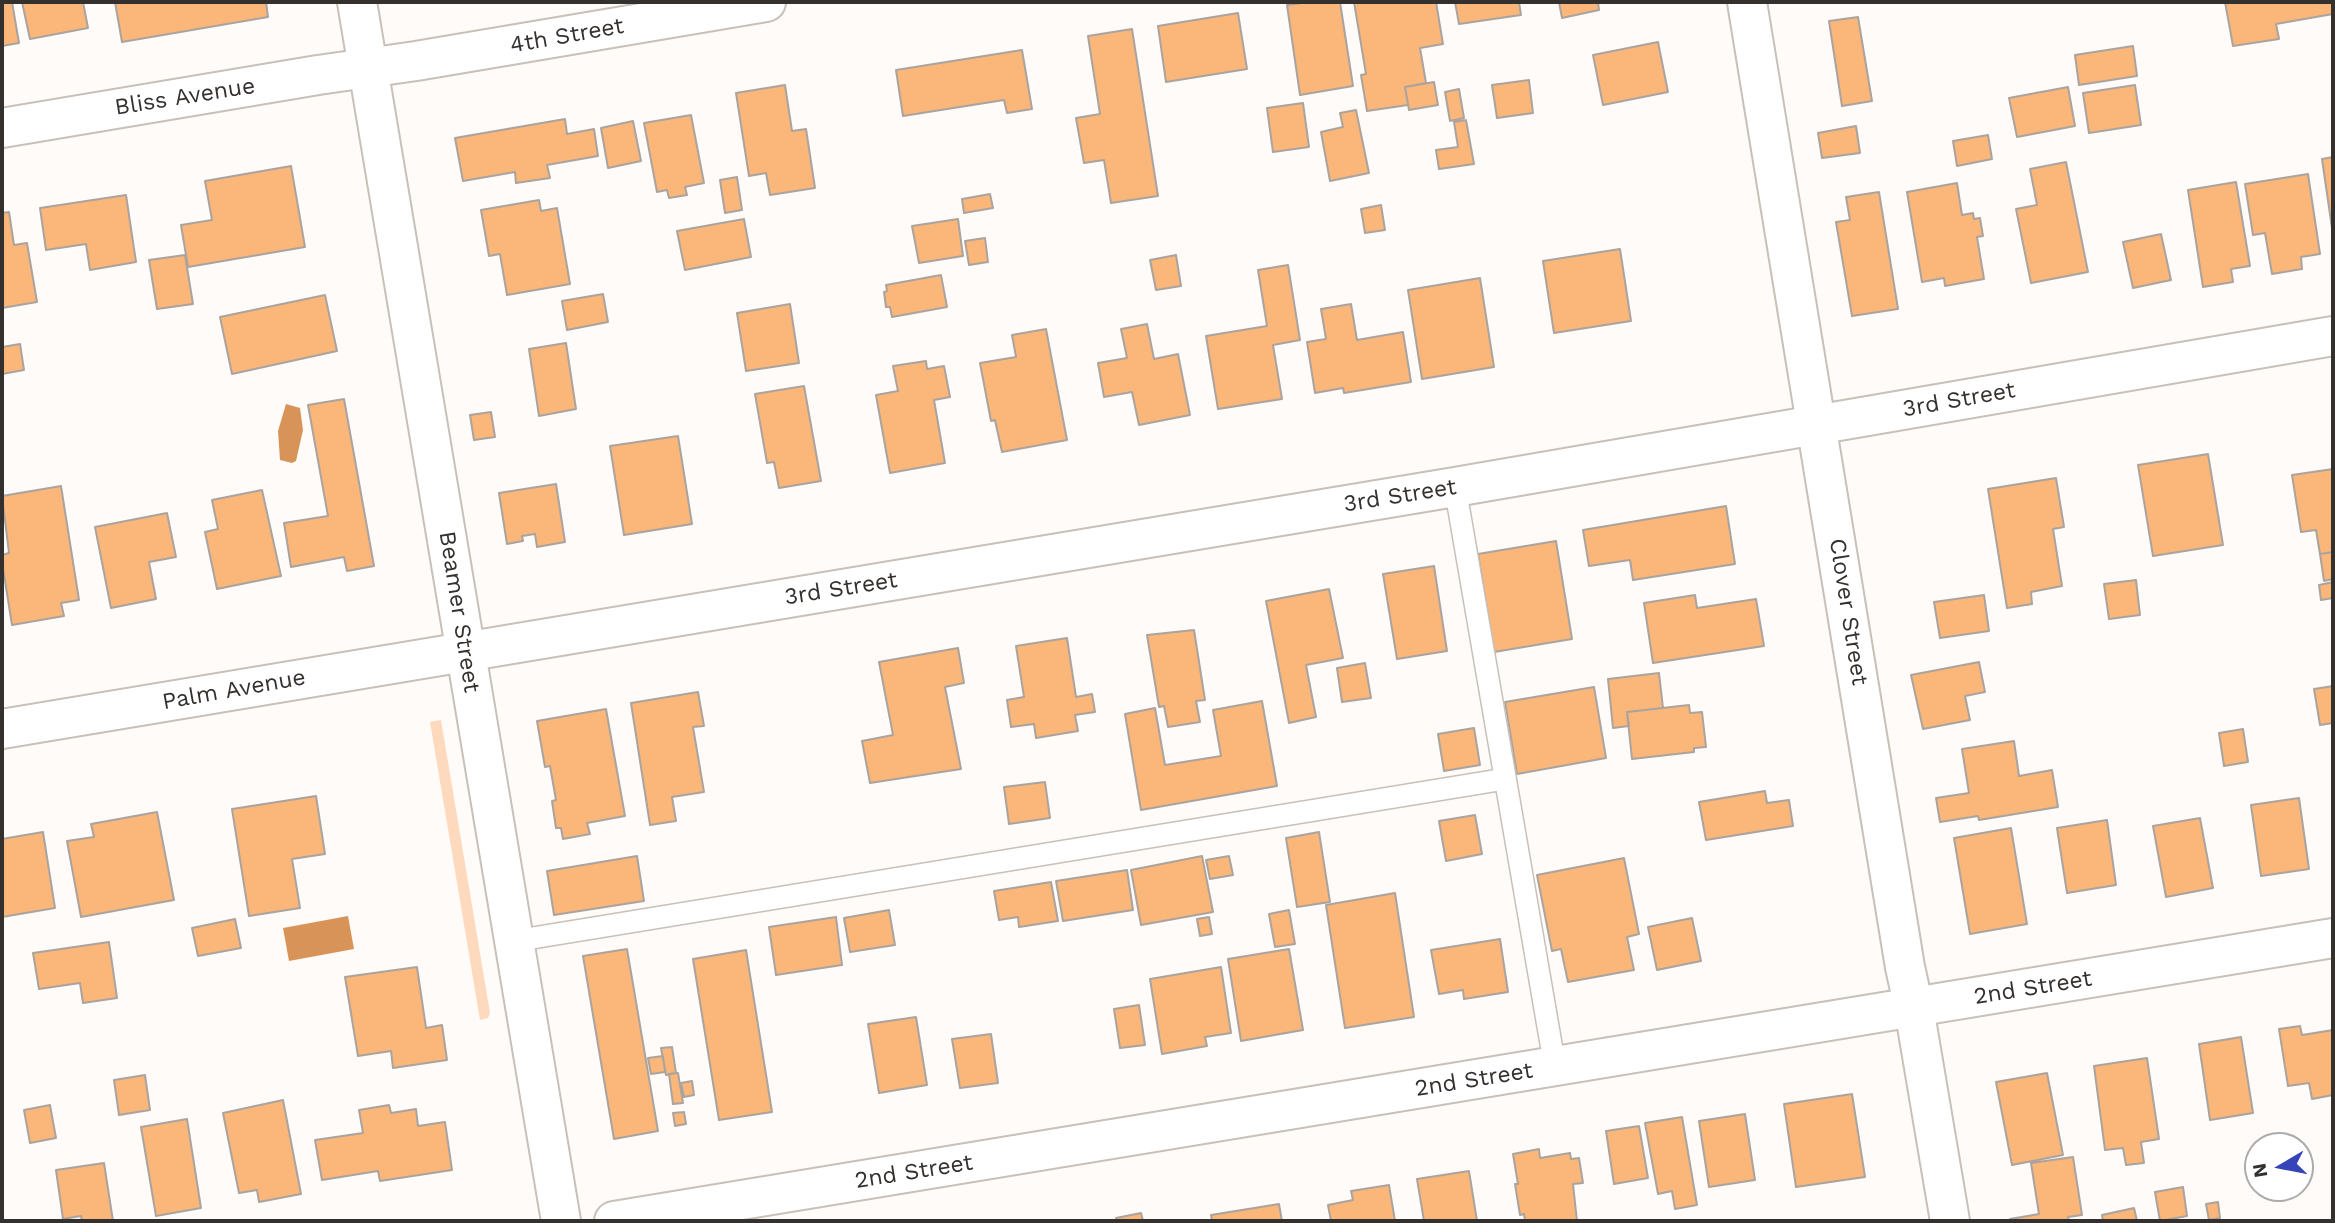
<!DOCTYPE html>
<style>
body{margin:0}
#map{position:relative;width:2335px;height:1223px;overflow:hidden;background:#fefbf8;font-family:"Work Sans",sans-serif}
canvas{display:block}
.frame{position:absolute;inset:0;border:4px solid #33302e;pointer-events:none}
.north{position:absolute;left:2244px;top:1132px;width:70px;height:70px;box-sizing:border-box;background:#fff;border:2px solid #adacab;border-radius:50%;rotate:260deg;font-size:19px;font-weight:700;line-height:28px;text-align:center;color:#33302e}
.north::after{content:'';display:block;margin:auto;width:24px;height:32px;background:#3545b7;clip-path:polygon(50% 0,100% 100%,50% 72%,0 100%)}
</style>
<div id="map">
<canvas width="2335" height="1223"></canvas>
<div class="frame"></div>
<div class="north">N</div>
</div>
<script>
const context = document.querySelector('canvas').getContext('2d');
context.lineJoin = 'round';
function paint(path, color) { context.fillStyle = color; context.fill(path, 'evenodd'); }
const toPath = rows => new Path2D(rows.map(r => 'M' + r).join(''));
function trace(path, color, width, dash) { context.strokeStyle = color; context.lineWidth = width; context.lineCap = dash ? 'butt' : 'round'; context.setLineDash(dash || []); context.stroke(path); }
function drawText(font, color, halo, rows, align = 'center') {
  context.font = font + ' "Work Sans",sans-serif'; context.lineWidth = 6; context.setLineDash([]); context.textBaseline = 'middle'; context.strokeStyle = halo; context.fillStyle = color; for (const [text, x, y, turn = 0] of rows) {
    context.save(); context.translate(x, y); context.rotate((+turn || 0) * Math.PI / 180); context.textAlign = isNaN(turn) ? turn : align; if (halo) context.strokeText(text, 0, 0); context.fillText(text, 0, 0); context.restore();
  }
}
paint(toPath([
 [441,720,490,1013,488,1018,480,1020,430,722]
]), '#fddabe');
paint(toPath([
 [286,404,300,408,303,430,296,461,292,463,280,460,278,431],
 [348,916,354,949,289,961,283,928]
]), '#d89458');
const building = toPath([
 [2,2,12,2,19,43,2,46,2,2],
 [22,2,83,2,88,28,30,39,22,2],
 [115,2,266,2,268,17,122,42,115,2],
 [1309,2,1340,2,1353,86,1300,95,1287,5,1309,2],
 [1354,2,1436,2,1443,44,1420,48,1426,83,1405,87,1408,105,1367,111,1361,75,1366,74,1354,2],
 [1455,2,1519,2,1521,15,1459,24,1455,2],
 [1559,2,1598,2,1599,10,1562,18,1559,2],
 [2225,2,2333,2,2333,14,2276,24,2279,39,2233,46,2225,2],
 [1238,13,1247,69,1166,82,1158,26,1238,13],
 [1858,17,1872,101,1842,106,1829,21,1858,17],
 [1132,29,1158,196,1111,203,1104,160,1084,163,1076,118,1100,114,1088,36,1132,29],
 [1658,42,1668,92,1603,105,1593,55,1658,42],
 [2133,46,2137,76,2079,85,2075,55,2133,46],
 [1022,50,1032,109,1007,113,1004,100,903,116,896,70,1022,50],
 [1529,80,1533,113,1497,118,1492,85,1529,80],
 [1434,82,1438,105,1409,110,1405,87,1434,82],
 [785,85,792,131,806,129,815,188,770,195,766,173,749,176,736,93,785,85],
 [2135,85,2141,125,2089,133,2083,93,2135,85],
 [2068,87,2075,126,2017,137,2009,98,2068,87],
 [1459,89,1464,118,1450,121,1445,92,1459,89],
 [1303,103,1309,147,1273,152,1267,108,1303,103],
 [1356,110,1369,173,1330,181,1321,132,1343,127,1340,113,1356,110],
 [691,115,704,183,685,187,687,195,669,198,667,190,657,192,644,123,691,115],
 [565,119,567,134,594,129,598,156,547,165,550,178,516,183,515,172,463,181,455,138,565,119],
 [1466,120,1474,164,1439,169,1436,150,1458,147,1454,122,1466,120],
 [633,121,641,161,608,168,601,128,633,121],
 [1856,126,1860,153,1822,158,1818,133,1856,126],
 [1988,135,1992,159,1957,166,1953,141,1988,135],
 [2333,157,2333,235,2322,159,2333,157],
 [2066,162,2088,272,2031,283,2016,209,2037,205,2030,169,2066,162],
 [291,166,305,247,188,267,181,225,212,220,205,181,291,166],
 [2308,174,2320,254,2301,257,2302,269,2272,274,2265,233,2253,235,2245,184,2308,174],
 [737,177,742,210,725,213,720,180,737,177],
 [2236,182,2250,266,2231,269,2233,282,2203,287,2188,190,2236,182],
 [1957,183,1962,215,1973,213,1974,219,1980,218,1983,236,1977,237,1984,279,1945,286,1944,278,1922,282,1907,192,1957,183],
 [1879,192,1898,309,1852,316,1836,222,1850,220,1846,197,1879,192],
 [990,194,993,208,964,213,962,199,990,194],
 [126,195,136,262,90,270,86,244,46,250,40,208,126,195],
 [539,200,541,211,557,208,570,284,507,295,500,254,489,256,481,210,539,200],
 [1381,205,1385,230,1365,233,1361,209,1381,205],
 [9,212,14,245,27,243,37,302,2,308,2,213,9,212],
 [744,219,751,257,685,270,677,231,744,219],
 [958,219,963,256,919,263,912,226,958,219],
 [2161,234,2171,280,2133,288,2123,242,2161,234],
 [985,238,988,262,969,265,965,241,985,238],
 [1620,249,1631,321,1554,333,1543,261,1620,249],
 [185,255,193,304,157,309,149,260,185,255],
 [1176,255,1181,286,1156,290,1150,260,1176,255],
 [1288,265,1300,340,1273,345,1282,399,1218,409,1206,336,1267,326,1258,270,1288,265],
 [941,275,947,307,892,317,890,307,886,307,884,292,887,291,886,285,941,275],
 [1480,278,1494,367,1422,379,1408,290,1480,278],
 [603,294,608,322,567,330,562,301,603,294],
 [325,295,337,351,232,374,220,317,325,295],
 [790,304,799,363,746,371,737,313,790,304],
 [1351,304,1357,340,1403,332,1411,382,1344,393,1343,388,1315,393,1307,342,1326,339,1321,309,1351,304],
 [1147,324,1154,359,1178,354,1190,415,1139,425,1132,392,1104,397,1098,363,1127,358,1121,329,1147,324],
 [1046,329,1067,440,1002,452,995,420,991,421,980,363,1016,357,1012,335,1046,329],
 [566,343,576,409,539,416,529,349,566,343],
 [20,344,24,370,2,374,2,347,20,344],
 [926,361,927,369,944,366,950,397,934,400,945,463,890,473,876,395,898,391,893,366,926,361],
 [804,386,821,481,779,488,774,462,767,463,755,394,804,386],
 [344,399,374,566,347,571,344,557,291,567,284,523,328,516,308,405,344,399],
 [491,412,495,437,474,440,470,415,491,412],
 [678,436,692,524,624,535,610,446,678,436],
 [2208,454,2223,545,2153,556,2138,465,2208,454],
 [2333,469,2333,552,2320,554,2316,530,2301,532,2292,475,2333,469],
 [2056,478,2064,527,2053,529,2062,586,2031,592,2032,604,2007,608,1988,489,2056,478],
 [556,484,565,542,537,547,535,534,522,536,523,541,507,544,499,493,556,484],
 [61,486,79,600,61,603,64,616,12,625,2,562,2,555,9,553,2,496,61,486],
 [262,490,281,576,217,589,205,532,218,529,212,500,262,490],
 [1726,506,1735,564,1633,580,1630,560,1589,566,1583,530,1726,506],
 [167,513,176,557,149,562,156,599,111,608,95,527,167,513],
 [1556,541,1572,639,1494,652,1478,554,1556,541],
 [2333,552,2333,579,2324,581,2320,554,2333,552],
 [1434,566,1447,651,1397,659,1383,574,1434,566],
 [2136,580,2140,615,2109,619,2104,584,2136,580],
 [2333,582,2333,598,2321,600,2319,585,2333,582],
 [1329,589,1343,658,1306,665,1316,717,1289,723,1266,601,1329,589],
 [1695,595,1697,608,1756,599,1764,646,1653,663,1644,603,1695,595],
 [1984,595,1989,631,1940,638,1934,602,1984,595],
 [1194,630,1205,700,1196,701,1200,722,1168,727,1164,706,1159,707,1147,635,1194,630],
 [1067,638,1076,697,1092,694,1095,712,1075,715,1078,731,1036,738,1034,724,1011,727,1007,700,1024,697,1016,646,1067,638],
 [958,648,964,683,945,687,961,769,870,783,862,741,893,735,879,662,958,648],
 [1979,662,1985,692,1965,696,1970,720,1923,729,1911,675,1979,662],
 [1365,663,1371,698,1342,702,1337,668,1365,663],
 [1659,673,1663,708,1627,712,1629,726,1613,728,1608,679,1659,673],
 [2333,686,2333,723,2320,725,2314,689,2333,686],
 [1594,687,1606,758,1517,774,1505,702,1594,687],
 [698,692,704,726,693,727,704,792,672,797,676,821,650,825,631,703,698,692],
 [1262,701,1277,786,1141,810,1125,714,1155,708,1165,765,1221,756,1213,710,1262,701],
 [1689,705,1690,713,1702,712,1706,747,1694,748,1694,752,1632,759,1627,712,1689,705],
 [606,709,625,816,587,823,590,834,563,839,561,828,556,828,552,801,556,800,550,766,545,767,537,721,606,709],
 [1474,728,1480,765,1444,771,1438,734,1474,728],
 [2243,729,2248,762,2224,766,2219,733,2243,729],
 [2014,741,2019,776,2052,770,2058,807,1979,820,1978,816,1940,822,1936,798,1969,793,1962,749,2014,741],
 [1045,782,1050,818,1009,824,1004,787,1045,782],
 [1765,791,1767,803,1789,800,1793,826,1706,840,1699,802,1765,791],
 [316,796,325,854,292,859,300,908,249,916,232,809,316,796],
 [2299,798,2309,869,2261,876,2251,805,2299,798],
 [157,812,174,900,81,917,67,841,94,837,91,824,157,812],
 [1475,815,1482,854,1446,861,1439,821,1475,815],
 [2200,818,2213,888,2166,897,2153,826,2200,818],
 [2107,820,2116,885,2067,893,2057,828,2107,820],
 [2011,828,2027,924,1970,934,1954,838,2011,828],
 [43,832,55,908,2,917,2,839,43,832],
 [1319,832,1330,902,1297,907,1286,838,1319,832],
 [637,856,644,901,554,915,547,871,637,856],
 [1202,856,1213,912,1141,925,1131,870,1202,856],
 [1229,856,1233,875,1210,879,1206,860,1229,856],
 [1624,858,1639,934,1627,937,1634,970,1568,982,1561,949,1552,951,1537,875,1624,858],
 [1127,870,1133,910,1063,921,1056,881,1127,870],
 [1051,882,1058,921,1019,927,1018,917,999,920,994,891,1051,882],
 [1395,893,1414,1017,1345,1028,1326,905,1395,893],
 [889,910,895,945,850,952,844,918,889,910],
 [1289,910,1295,944,1275,947,1269,914,1289,910],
 [836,917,842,965,776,975,769,927,836,917],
 [1209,917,1212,934,1200,936,1197,919,1209,917],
 [1692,918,1701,961,1657,970,1648,927,1692,918],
 [235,919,241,948,198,956,192,928,235,919],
 [1500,939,1508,992,1464,999,1463,990,1439,994,1431,950,1500,939],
 [109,942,117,998,83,1003,80,983,39,989,33,953,109,942],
 [627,949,658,1131,614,1139,583,956,627,949],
 [1289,949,1303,1030,1241,1041,1228,959,1289,949],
 [746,950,772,1112,719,1120,693,959,746,950],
 [417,967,426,1028,442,1025,447,1060,393,1068,391,1051,358,1056,345,977,417,967],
 [1221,967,1231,1033,1205,1037,1207,1046,1162,1054,1150,979,1221,967],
 [1139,1005,1145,1045,1120,1048,1114,1009,1139,1005],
 [916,1017,927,1085,879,1093,868,1024,916,1017],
 [2300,1026,2302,1035,2333,1030,2333,1095,2312,1099,2309,1083,2288,1086,2279,1029,2300,1026],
 [991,1034,998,1083,960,1088,952,1039,991,1034],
 [2241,1037,2253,1113,2210,1120,2199,1044,2241,1037],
 [672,1047,676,1073,666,1075,661,1048,672,1047],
 [663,1056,665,1072,651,1074,648,1058,663,1056],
 [2147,1058,2159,1139,2141,1142,2144,1163,2126,1165,2123,1148,2105,1150,2094,1066,2147,1058],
 [676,1073,678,1073,683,1103,673,1104,669,1074,676,1073],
 [2047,1073,2063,1155,2012,1165,1996,1082,2047,1073],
 [145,1075,150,1110,119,1115,114,1080,145,1075],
 [692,1081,694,1095,684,1097,681,1083,692,1081],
 [1852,1094,1865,1177,1796,1187,1784,1104,1852,1094],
 [283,1100,301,1194,259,1202,257,1190,239,1193,223,1113,283,1100],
 [50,1105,56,1138,30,1143,24,1110,50,1105],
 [389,1105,391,1113,416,1109,418,1126,445,1122,452,1170,380,1181,378,1171,322,1180,315,1140,363,1133,359,1110,389,1105],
 [684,1112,686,1124,675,1126,673,1113,684,1112],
 [1745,1114,1755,1180,1709,1187,1699,1121,1745,1114],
 [1682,1117,1697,1205,1675,1209,1672,1191,1658,1194,1645,1123,1682,1117],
 [187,1119,201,1208,156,1216,141,1127,187,1119],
 [1639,1126,1648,1178,1614,1184,1606,1131,1639,1126],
 [1539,1149,1540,1158,1570,1153,1571,1159,1579,1158,1583,1183,1573,1184,1577,1221,1525,1221,1524,1214,1520,1215,1515,1184,1518,1184,1513,1154,1539,1149],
 [2073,1157,2082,1215,2068,1217,2069,1221,2010,1221,2010,1219,2039,1214,2031,1163,2073,1157],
 [104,1163,113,1221,82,1221,81,1216,63,1219,56,1170,104,1163],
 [1469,1171,1477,1221,1424,1221,1417,1179,1469,1171],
 [1389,1185,1395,1221,1331,1221,1328,1205,1353,1200,1351,1191,1389,1185],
 [2183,1187,2187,1216,2160,1221,2155,1192,2183,1187],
 [2218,1202,2220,1218,2209,1220,2206,1204,2218,1202],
 [1279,1204,1282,1221,1212,1221,1211,1215,1279,1204],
 [2134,1208,2137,1221,2103,1221,2102,1215,2134,1208],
 [1141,1213,1143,1221,1117,1221,1116,1218,1141,1213]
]);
paint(building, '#fbb679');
trace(building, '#aba39d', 2);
const service = toPath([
 [1455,487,1555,1067],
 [514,941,1505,779]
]);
const minor = toPath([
 [1747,2,1905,967,1914,1008,1950,1221],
 [2,128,318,75,416,61,766,2],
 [2,729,1455,487,2333,336],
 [614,1221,2333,938]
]);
const tertiary = toPath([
 [357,2,561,1221]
]);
trace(service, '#c8c0b9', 24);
trace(minor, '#c8c0b9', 42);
trace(tertiary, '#c8c0b9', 42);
trace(service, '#fff', 21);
trace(minor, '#fff', 38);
trace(tertiary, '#fff', 38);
drawText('23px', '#33302e', '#fff', [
 ["4th Street",567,36,-10],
 ["Bliss Avenue",185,97,-9],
 ["3rd Street",1959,400,-10],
 ["3rd Street",1400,496,-9],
 ["3rd Street",841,589,-9],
 ["Beamer Street",459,612,81],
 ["Clover Street",1848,612,81],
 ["Palm Avenue",234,690,-10],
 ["2nd Street",2033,988,-9],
 ["2nd Street",1474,1080,-9],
 ["2nd Street",914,1172,-9]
]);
</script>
